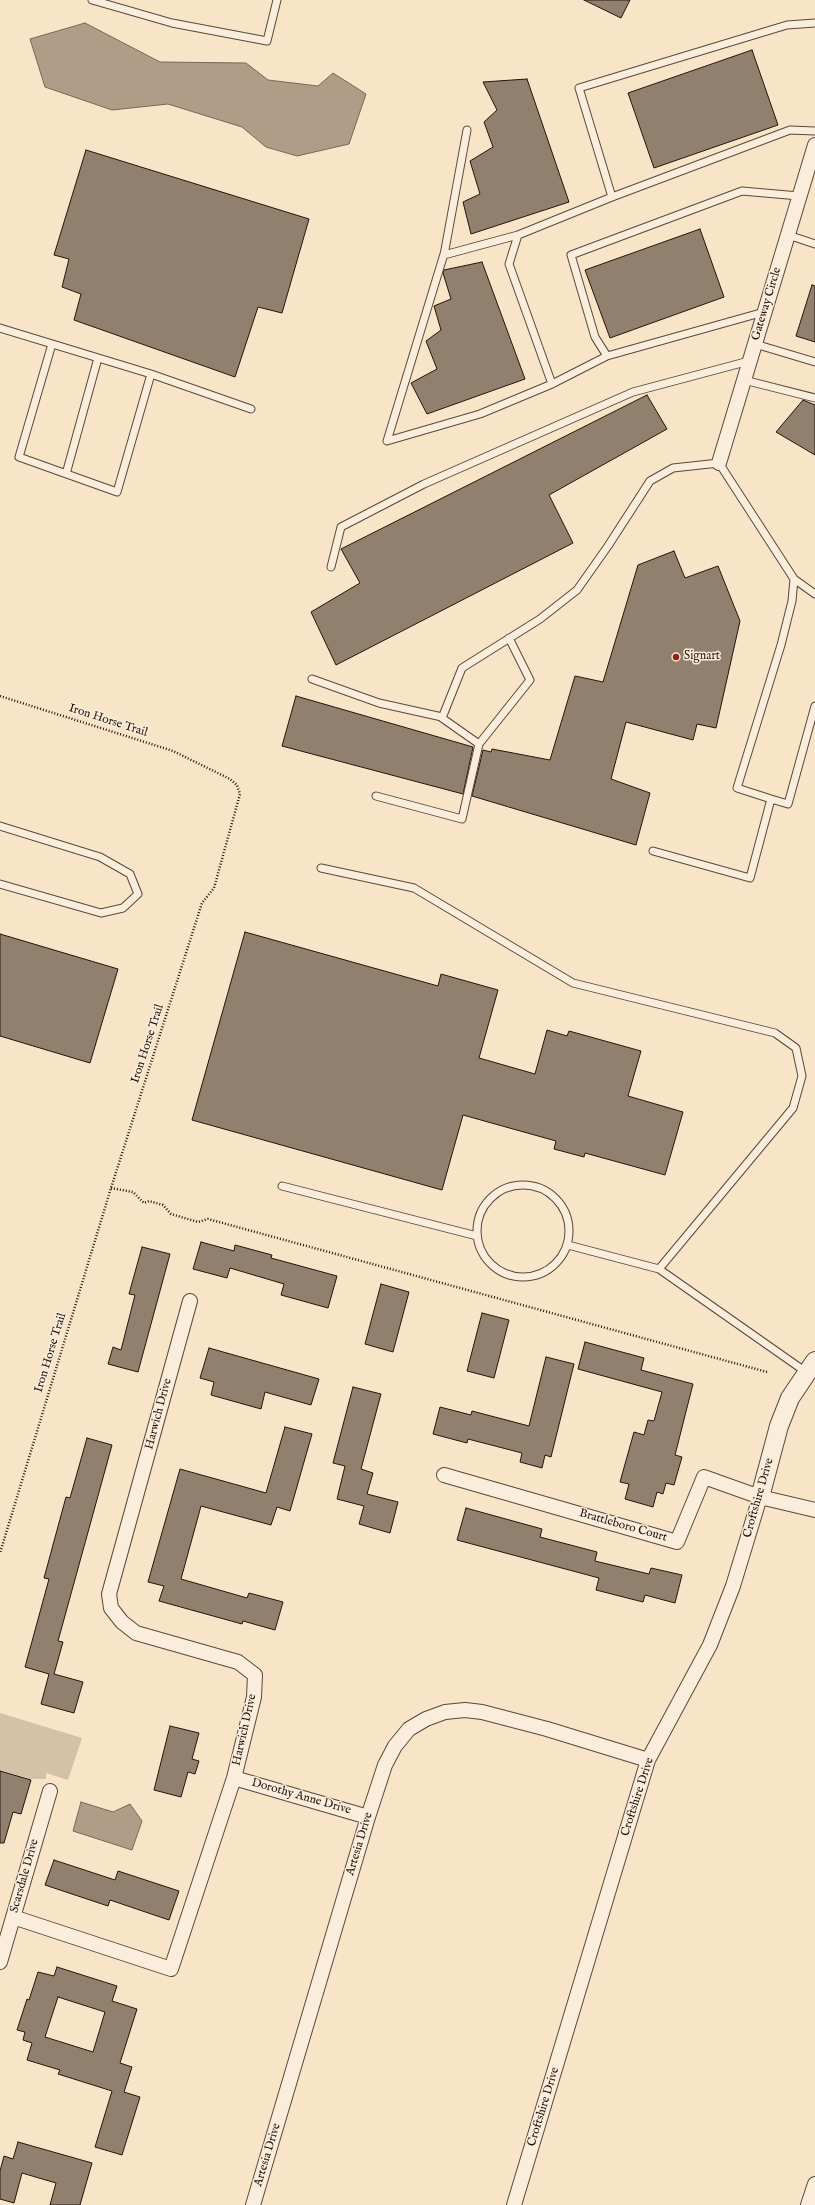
<!DOCTYPE html>
<style>
body{margin:0}
canvas{display:block;background:#f8e4c7}
</style>
<canvas width="815" height="2205"></canvas>
<script>
const context = document.querySelector('canvas').getContext('2d');
context.lineJoin = 'round';
function paint(path, color) { context.fillStyle = color; context.fill(path, 'evenodd'); }
const toPath = rows => new Path2D(rows.map(r => 'M' + r).join(''));
function trace(path, color, width, dash) { context.strokeStyle = color; context.lineWidth = width; context.lineCap = dash ? 'butt' : 'round'; context.setLineDash(dash || []); context.stroke(path); }
function drawText(font, color, halo, rows, align = 'center') {
  context.font = font + ' "IM FELL English",serif'; context.lineWidth = 3; context.setLineDash([]); context.textBaseline = 'middle'; context.strokeStyle = halo; context.fillStyle = color; for (const [text, x, y, turn = 0] of rows) {
    context.save(); context.translate(x, y); context.rotate((+turn || 0) * Math.PI / 180); context.textAlign = isNaN(turn) ? turn : align; if (halo) context.strokeText(text, 0, 0); context.fillText(text, 0, 0); context.restore();
  }
}
paint(toPath([
 [0,1713,82,1738,68,1780,46,1773,46,1779,31,1779,0,1770]
]), '#d4c1a7');
const water = toPath([
 [85,23,160,62,246,63,268,80,318,86,333,73,366,94,349,144,297,156,266,147,242,127,168,104,112,110,45,87,30,39,85,23],
 [81,1802,113,1812,130,1804,142,1821,132,1850,73,1831,81,1802]
]);
paint(water, '#b09d88');
trace(water, '#786657', 1);
const building = toPath([
 [584,0,630,0,621,18,584,0],
 [752,50,778,125,654,168,628,93,752,50],
 [527,79,569,202,471,234,463,202,480,194,470,161,493,147,484,122,497,110,483,82,527,79],
 [86,150,309,219,282,313,258,307,235,377,74,320,81,294,62,287,69,259,54,255,86,150],
 [700,229,724,297,610,338,585,270,700,229],
 [482,262,525,379,427,414,411,383,437,369,426,341,441,330,434,306,451,299,443,273,444,270,482,262],
 [812,285,815,286,815,342,796,336,812,285],
 [647,395,667,429,549,495,573,543,336,665,311,612,360,583,341,549,647,395],
 [803,400,815,405,815,455,776,432,803,400],
 [674,551,685,578,718,566,740,621,716,728,697,724,693,740,626,722,611,779,650,793,636,845,472,796,483,750,491,752,492,749,550,760,575,676,603,682,638,565,674,551],
 [296,696,473,747,463,794,282,746,296,696],
 [245,932,438,986,441,974,498,990,479,1058,535,1074,547,1030,567,1036,569,1031,641,1051,628,1096,683,1112,665,1175,585,1153,584,1157,554,1149,556,1141,463,1115,442,1190,192,1120,245,932],
 [0,934,118,969,90,1063,0,1036,0,934],
 [201,1242,234,1251,235,1245,272,1255,271,1258,337,1276,328,1308,281,1295,284,1284,230,1268,227,1278,193,1269,201,1242],
 [142,1247,170,1254,138,1372,108,1364,113,1347,121,1350,135,1295,129,1294,142,1247],
 [381,1284,409,1292,393,1352,365,1344,381,1284],
 [482,1313,509,1320,494,1378,467,1371,482,1313],
 [585,1342,644,1358,641,1370,693,1384,675,1455,682,1457,674,1485,666,1483,663,1494,657,1492,653,1507,625,1499,629,1484,620,1482,634,1432,644,1435,648,1420,654,1421,662,1392,578,1369,585,1342],
 [209,1348,319,1379,311,1405,265,1392,261,1409,211,1395,214,1382,200,1378,209,1348],
 [546,1357,574,1364,551,1457,545,1455,542,1468,520,1462,522,1453,468,1439,467,1443,433,1434,440,1407,471,1415,472,1411,529,1426,546,1357],
 [353,1387,381,1394,361,1469,373,1473,367,1494,398,1502,390,1533,359,1524,364,1506,337,1499,345,1466,333,1463,353,1387],
 [285,1427,312,1434,290,1511,277,1507,271,1525,201,1506,181,1579,247,1598,249,1593,283,1602,275,1630,243,1621,242,1624,159,1601,164,1586,148,1582,180,1469,266,1493,285,1427],
 [87,1438,112,1445,58,1641,63,1642,54,1674,83,1682,74,1713,41,1704,49,1674,25,1667,49,1579,44,1578,66,1497,70,1498,87,1438],
 [466,1508,542,1529,540,1537,597,1552,595,1561,649,1574,651,1568,682,1575,675,1603,645,1595,643,1602,596,1590,599,1578,457,1540,466,1508],
 [170,1726,199,1733,192,1759,199,1761,195,1774,188,1772,181,1797,154,1790,170,1726],
 [0,1771,31,1780,21,1814,13,1812,4,1843,0,1843,0,1771],
 [54,1860,115,1880,118,1871,179,1891,169,1920,110,1900,108,1906,45,1885,54,1860],
 [57,1967,117,1986,112,2001,137,2009,120,2063,132,2067,124,2092,140,2097,122,2155,95,2147,112,2091,58,2074,60,2070,27,2060,32,2043,23,2040,25,2032,17,2030,27,1999,29,2000,38,1972,54,1976,57,1967],
 [58,1997,105,2012,93,2052,45,2037,58,1997],
 [18,2142,92,2163,80,2205,50,2205,56,2183,22,2173,14,2203,0,2199,0,2171,4,2156,13,2159,18,2142]
]);
paint(building, '#92806e');
trace(building, '#24140d', 1);
const service = toPath([
 [92,0,172,23,267,41,277,0],
 [815,23,787,25,579,88,612,197,790,130,815,131],
 [467,130,444,255,518,235],
 [788,235,815,244],
 [444,254,387,441,480,414,552,384],
 [764,312,607,356,595,337,571,255,742,191,799,196],
 [0,328,151,374,117,492,19,457,52,344],
 [755,344,815,362],
 [607,356,552,384,509,264,518,235,612,197],
 [151,374,251,409],
 [744,380,815,398],
 [66,474,98,358],
 [331,567,341,527,424,484,633,392,749,361],
 [312,679,379,703,442,717],
 [479,744,530,680,509,638],
 [376,796,462,819,479,744,442,718,462,668,540,619,577,590,608,546,650,481,673,468,719,463,794,579,815,594],
 [771,799,788,804,815,706],
 [0,826,100,857,130,874,138,894,123,908,101,913,0,884],
 [653,851,750,878,771,799,737,788,781,645,792,601,794,579],
 [321,868,414,888,573,983,775,1033,796,1048,802,1076,793,1108,659,1269],
 '477 1231a46 46 0 1 1 92 0a46 46 0 1 1-92 0Z',
 [282,1186,477,1236],
 [568,1245,659,1269,806,1372]
]);
const minor = toPath([
 [719,463,815,145],
 [444,1475,677,1542,704,1477,760,1497,815,1510],
 [234,1778,368,1817],
 [13,1917,171,1969,234,1778,254,1697,255,1675,238,1662,136,1633,122,1622,111,1608,109,1594,190,1301],
 [0,1962,50,1791],
 [253,2205,368,1817,385,1765,395,1746,409,1729,426,1719,445,1712,465,1710,482,1712,547,1729,648,1760],
 [514,2205,648,1760,710,1645,733,1586,760,1497],
 [808,2205,815,2184]
]);
const tertiary = toPath([
 [760,1497,779,1426,790,1398,815,1361]
]);
trace(service, '#59483c', 9);
trace(minor, '#59483c', 16);
trace(tertiary, '#59483c', 20);
trace(toPath([
 [0,696,173,751,230,779,237,785,240,794,214,888,202,903,111,1188,0,1553],
 [111,1188,133,1192,144,1203,149,1201,163,1205,171,1214,198,1222,208,1219,767,1372]
]), '#24140d', 2.5, [1, 2]);
trace(service, '#faeddb', 7);
trace(minor, '#faeddb', 14);
trace(tertiary, '#faeddb', 18);
for (const [x, y, r, color] of [
 [676,657,4,"#8f2418"]
]) { const dot = new Path2D(); dot.arc(x, y, r, 0, 2 * Math.PI); context.fillStyle = color; context.fill(dot); trace(dot, '#faeddb', 1.5); }
drawText('12px', '#24140d', '#faeddb', [
 ["Gateway Circle",767,304,-73],
 ["Iron Horse Trail",108,721,18],
 ["Iron Horse Trail",148,1044,-72],
 ["Iron Horse Trail",51,1353,-73],
 ["Harwich Drive",159,1414,-75],
 ["Croftshire Drive",759,1498,-74],
 ["Brattleboro Court",623,1526,16],
 ["Harwich Drive",245,1730,-77],
 ["Dorothy Anne Drive",301,1797,16],
 ["Croftshire Drive",638,1797,-72],
 ["Artesia Drive",360,1844,-73],
 ["Scarsdale Drive",25,1876,-74],
 ["Croftshire Drive",544,2107,-73],
 ["Artesia Drive",268,2155,-73]
]);
drawText('12px', '#24140d', '#faeddb', [
 ["Signart",684,657]
], 'left');
</script>
